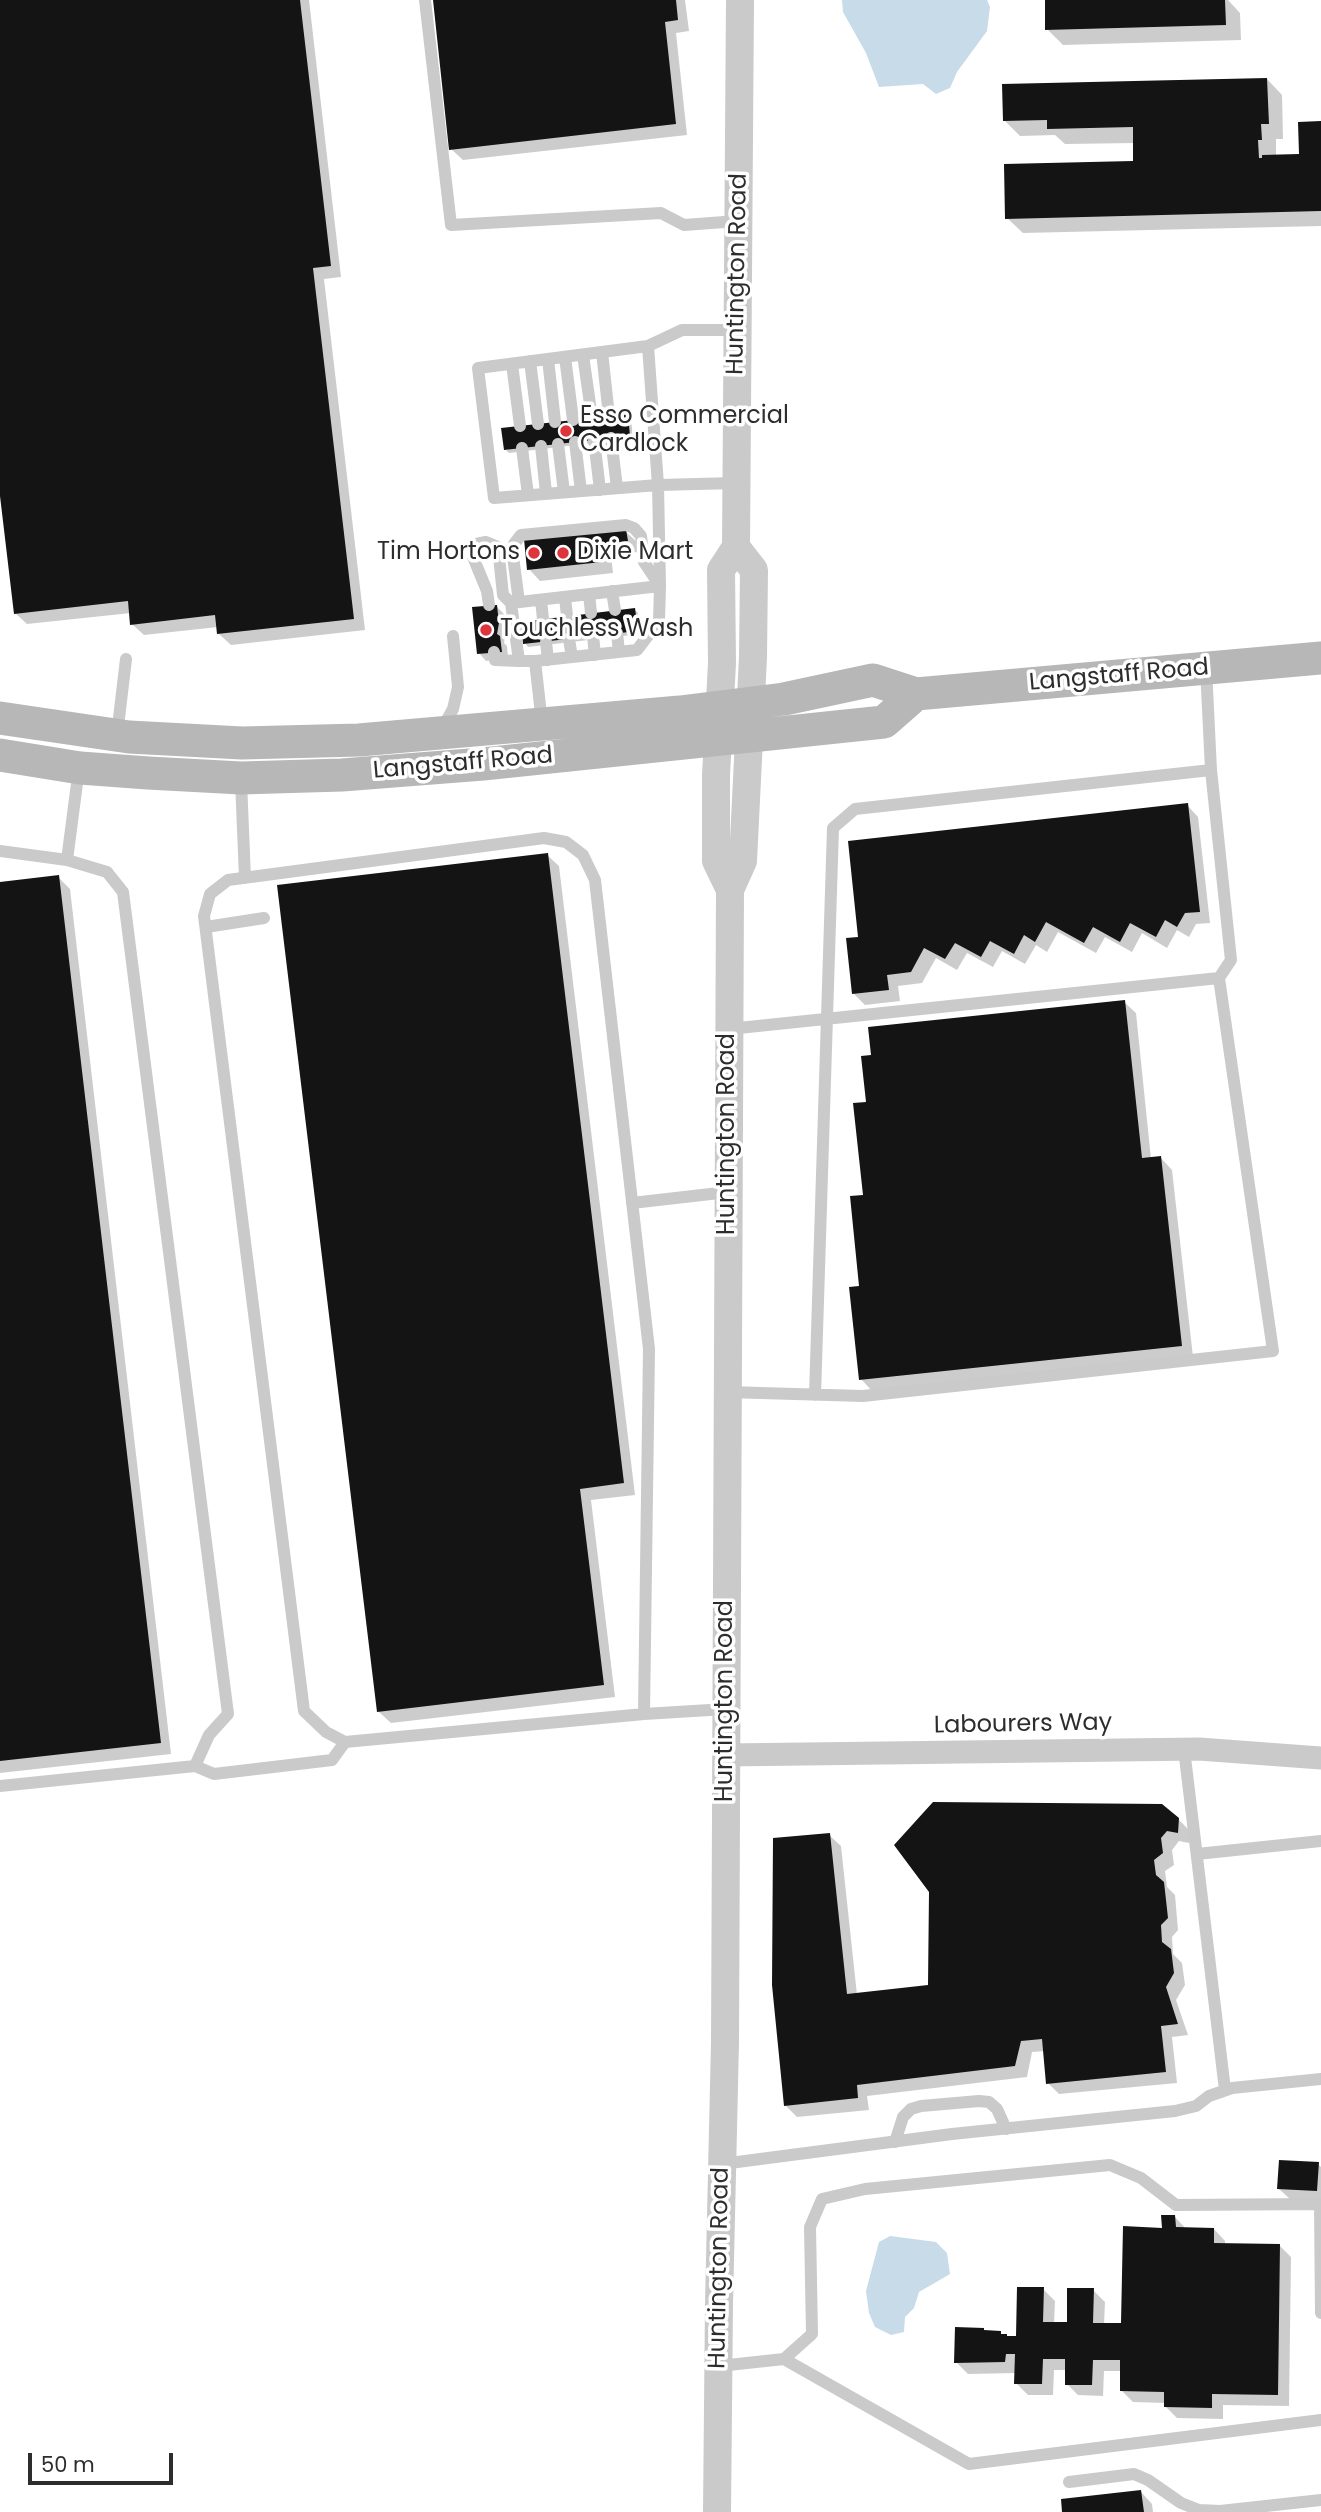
<!DOCTYPE html>
<style>
body{margin:0}
#map{position:relative;width:1321px;height:2512px;overflow:hidden;background:#fff;font-family:Poppins,sans-serif}
canvas{display:block}
.scale{position:absolute;left:28px;top:2453px;width:145px;height:32px;box-sizing:border-box;border:4px solid #2d2d2d;border-top:0;padding-left:9px;font-size:21px;line-height:24px;white-space:nowrap;color:#2d2d2d;-webkit-text-stroke:5px #fff;paint-order:stroke}
</style>
<div id="map">
<canvas width="1321" height="2512"></canvas>
<div class="scale">50 m</div>
</div>
<script>
const context = document.querySelector('canvas').getContext('2d');
context.lineJoin = 'round';
function paint(path, color) { context.fillStyle = color; context.fill(path, 'evenodd'); }
const toPath = rows => new Path2D(rows.map(r => 'M' + r).join(''));
function trace(path, color, width, dash) { context.strokeStyle = color; context.lineWidth = width; context.lineCap = dash ? 'butt' : 'round'; context.setLineDash(dash || []); context.stroke(path); }
function drawText(font, color, halo, rows, align = 'center') {
  context.font = font + ' Poppins,sans-serif'; context.lineWidth = 7; context.setLineDash([]); context.textBaseline = 'middle'; context.strokeStyle = halo; context.fillStyle = color; for (const [text, x, y, turn = 0] of rows) {
    context.save(); context.translate(x, y); context.rotate((+turn || 0) * Math.PI / 180); context.textAlign = isNaN(turn) ? turn : align; if (halo) context.strokeText(text, 0, 0); context.fillText(text, 0, 0); context.restore();
  }
}
paint(toPath([
 [842,0,987,0,990,7,987,31,957,72,950,88,936,94,923,84,879,87,866,53,843,12],
 [890,2236,936,2242,947,2253,950,2274,919,2292,914,2308,905,2317,904,2332,891,2335,875,2327,869,2313,866,2291,879,2242]
]), '#c7dbe9');
paint(toPath([
 [0,0,309,0,341,277,324,279,365,630,231,645,219,634,218,627,144,635,132,624,131,613,27,624,15,613,0,481],
 [434,0,685,0,689,31,676,33,687,135,463,160,451,149],
 [1046,0,1228,0,1240,13,1241,40,1063,45,1047,29],
 [1267,79,1282,95,1283,139,1276,139,1276,156,1300,155,1321,123,1321,226,1023,233,1007,218,1135,162,1135,143,1065,144,1055,135,1020,136,1004,120],
 [627,416,631,419,633,438,509,453,506,450],
 [625,531,637,542,638,552,611,555,613,573,540,581,529,569],
 [497,607,504,614,506,631,504,643,507,646,508,658,486,661,479,653],
 [635,610,638,613,640,634,528,647,525,643],
 [1187,805,1198,817,1210,923,1196,924,1189,937,1177,930,1167,948,1142,933,1132,952,1105,937,1096,953,1058,932,1047,952,1036,945,1025,964,1002,951,993,967,967,953,957,970,936,958,922,983,898,986,900,1001,865,1005,854,994,860,938],
 [547,855,559,866,635,1495,591,1500,615,1697,391,1723,379,1712],
 [58,877,70,889,171,1754,0,1773,0,884],
 [1124,1002,1136,1013,1151,1159,1161,1158,1172,1170,1193,1357,872,1391,861,1379,861,1287,868,1104],
 [1178,1819,1190,1831,1189,1843,1179,1841,1172,1850,1174,1865,1165,1871,1167,1887,1175,1895,1178,1930,1172,1937,1173,1954,1182,1963,1185,1985,1176,2000,1188,2035,1172,2037,1177,2083,1059,2094,1048,2083,1045,2051,1032,2052,1027,2077,867,2096,869,2110,797,2117,786,2106,829,1835,841,1846,857,1995,930,1987],
 [1318,2164,1321,2167,1321,2202,1291,2200,1279,2189],
 [1175,2217,1186,2229,1214,2229,1225,2241,1225,2245,1279,2245,1291,2257,1289,2406,1223,2405,1223,2419,1177,2418,1166,2407,1166,2403,1133,2402,1122,2391,1122,2371,1104,2371,1103,2396,1078,2395,1067,2384,1067,2370,1054,2370,1053,2395,1028,2395,1016,2383,1016,2373,968,2374,956,2362,983,2329,986,2332,1000,2332,1003,2336,1018,2338,1043,2289,1055,2301,1054,2324,1068,2324,1093,2290,1105,2302,1104,2325,1123,2325,1163,2230],
 [1141,2492,1152,2504,1153,2512,1064,2512]
]), '#0003');
paint(toPath([
 [0,0,300,0,331,266,313,268,354,619,217,634,215,615,130,625,128,601,14,614,0,496],
 [433,0,676,0,678,20,665,22,676,124,449,150],
 [1045,0,1225,0,1226,25,1045,30],
 [1267,78,1269,124,1261,124,1262,140,1258,140,1259,158,1262,158,1262,155,1299,154,1298,122,1321,121,1321,211,1005,219,1004,164,1133,161,1133,127,1047,129,1047,120,1003,121,1002,84],
 [628,414,630,436,504,450,501,428],
 [626,529,628,541,601,544,602,562,527,570,524,539],
 [497,605,499,623,497,634,500,636,502,652,477,654,472,607],
 [635,608,638,631,523,644,521,622],
 [1188,803,1200,912,1185,913,1177,927,1165,920,1156,937,1130,923,1120,942,1093,927,1084,943,1046,922,1035,942,1024,935,1014,954,990,941,981,957,955,943,945,959,924,948,911,972,887,975,889,990,852,994,846,938,858,937,848,841],
 [548,853,624,1483,580,1489,604,1685,377,1712,277,885],
 [59,875,161,1743,0,1761,0,882],
 [1125,1000,1142,1158,1161,1156,1182,1346,859,1380,849,1287,859,1286,850,1196,863,1195,853,1103,866,1102,861,1056,871,1055,868,1027],
 [933,1802,1162,1804,1179,1818,1178,1833,1167,1831,1161,1838,1163,1853,1154,1860,1156,1875,1164,1882,1168,1918,1161,1925,1162,1942,1171,1949,1174,1973,1166,1987,1178,2024,1161,2026,1166,2072,1046,2084,1042,2039,1021,2041,1015,2066,857,2085,858,2098,784,2106,772,1985,773,1838,830,1833,847,1994,928,1985,929,1892,894,1845],
 [1279,2160,1319,2162,1317,2191,1277,2189],
 [1161,2215,1175,2215,1176,2227,1214,2228,1214,2243,1280,2244,1278,2395,1212,2394,1212,2408,1164,2407,1164,2392,1120,2391,1120,2360,1093,2360,1092,2385,1065,2385,1065,2359,1043,2359,1042,2384,1014,2384,1015,2354,1006,2354,1005,2362,954,2363,955,2327,984,2328,984,2330,1001,2331,1001,2334,1007,2334,1007,2336,1016,2336,1017,2287,1044,2287,1043,2322,1067,2322,1067,2288,1094,2288,1093,2323,1121,2323,1123,2226,1162,2228],
 [1141,2490,1144,2512,1062,2512,1061,2499]
]), '#141414');
trace(toPath([
 [425,0,451,225,661,213,684,225,738,221],
 [648,346,682,330,738,330],
 [602,352,609,416],
 [583,355,592,418],
 [565,357,573,420],
 [548,359,555,422],
 [530,361,538,424],
 [512,364,520,426],
 [611,438,617,488],
 [594,440,600,490],
 [575,442,581,491],
 [558,444,564,492],
 [541,446,546,493],
 [522,448,528,495],
 [660,586,658,485,648,346,478,368,494,498,658,485,736,483],
 [612,591,615,610],
 [589,594,591,613],
 [565,597,567,616],
 [541,600,543,619],
 [519,602,513,556,514,544,521,535,626,525,634,528,641,536,644,562,660,586],
 [489,605,487,591,473,557,476,544,486,542,498,547,503,595,511,603],
 [617,633,619,652],
 [593,636,595,655],
 [569,639,572,657],
 [546,642,548,660],
 [494,652,495,660,519,661],
 [535,661,519,661,511,603,660,586,659,621,637,650,535,661,542,723],
 [442,729,453,709,458,687,453,636],
 [117,735,126,659],
 [241,781,245,878],
 [0,851,67,860,79,768],
 [67,860,107,872,123,892,228,1714,209,1735,195,1766],
 [206,927,264,918],
 [729,1029,1219,978,1231,960,1211,770,1206,668],
 [632,1203,728,1192],
 [727,1392,863,1396,1273,1351,1219,978],
 [815,1395,833,828,855,809,1211,770],
 [345,1742,326,1732,304,1711,204,916,210,894,228,880,544,838,566,842,583,855,595,880,649,1349,644,1714],
 [1184,1749,1225,2090],
 [0,1786,195,1766,214,1774,332,1760,345,1742,644,1714,726,1709],
 [1197,1854,1321,1841],
 [895,2142,903,2117,911,2109,921,2106,979,2101,989,2102,997,2109,1006,2129],
 [722,2164,952,2134,1175,2111,1196,2106,1209,2096,1232,2088,1321,2079],
 [784,2359,969,2464,1321,2420],
 [719,2366,784,2359,812,2334,810,2227,822,2199,865,2189,1110,2165,1141,2178,1176,2205,1320,2204,1321,2313],
 [1069,2482,1134,2474,1148,2480,1181,2503,1199,2510,1220,2511,1321,2500]
]), '#cacaca', 12);
trace(toPath([
 [726,1755,1199,1749,1321,1758]
]), '#cacaca', 23);
trace(toPath([
 [730,890,716,861,716,775,722,663,721,570,736,547,740,0],
 [717,2512,719,2303,725,2042,730,890,743,861,753,657,754,570,736,547]
]), '#cacaca', 28);
trace(toPath([
 [0,718,129,737,242,743,359,740,680,712,784,699,873,680,916,694,1321,658],
 [0,755,80,768,148,773,241,778,342,775,483,764,884,722,916,694]
]), '#b7b7b7', 33);
for (const [x, y, r, color] of [
 [566,431,7,"#dd353b"],
 [534,553,7,"#dd353b"],
 [563,553,7,"#dd353b"],
 [486,630,7,"#dd353b"]
]) { const dot = new Path2D(); dot.arc(x, y, r, 0, 2 * Math.PI); context.fillStyle = color; context.fill(dot); trace(dot, '#fff', 2.5); }
drawText('24px', '#2d2d2d', '#fff', [
 ["Huntington Road",738,274,-89],
 ["Langstaff Road",1119,676,-5],
 ["Langstaff Road",463,764,-5],
 ["Huntington Road",728,1134,-90],
 ["Huntington Road",726,1701,-90],
 ["Labourers Way",1023,1725,-1],
 ["Huntington Road",720,2268,-89]
]);
drawText('24px', '#2d2d2d', '#fff', [
 ["Esso Commercial",580,417],
 ["Cardlock",580,445],
 ["Tim Hortons",520,553,"right"],
 ["Dixie Mart",577,553],
 ["Touchless Wash",500,630]
], 'left');
</script>
